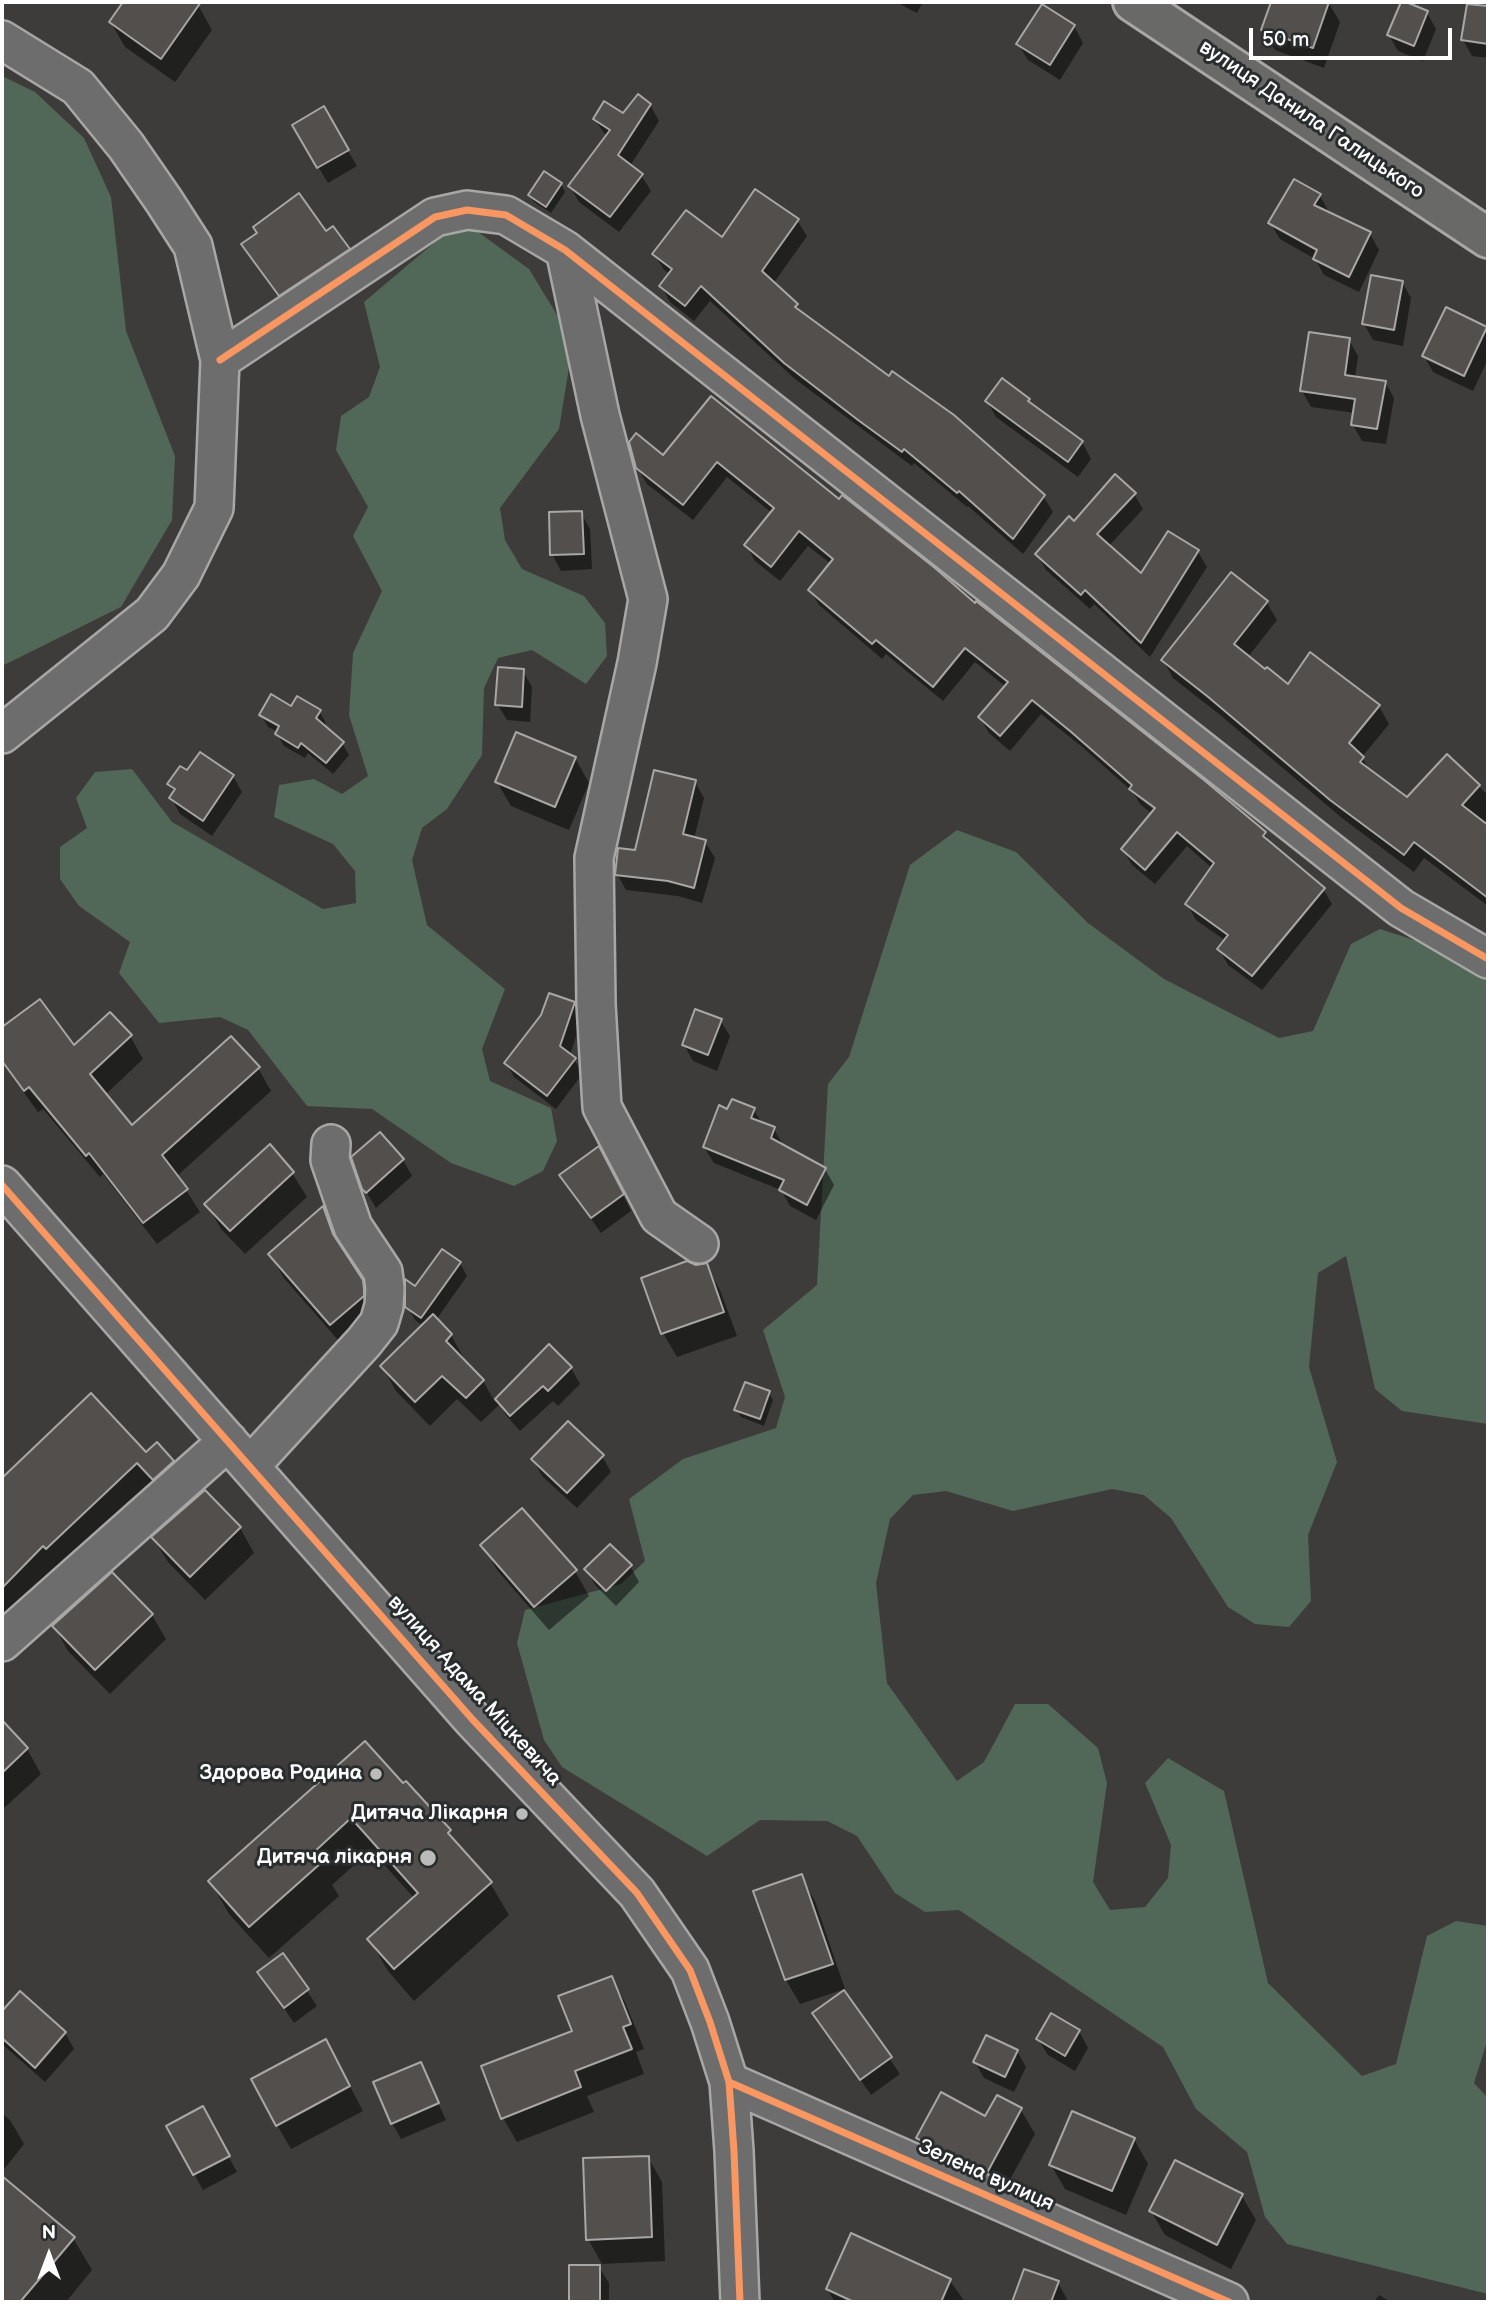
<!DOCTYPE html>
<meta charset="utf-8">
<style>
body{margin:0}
#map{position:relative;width:1490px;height:2304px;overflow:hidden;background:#3d3c3a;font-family:"Balsamiq Sans",sans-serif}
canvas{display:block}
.frame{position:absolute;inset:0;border:4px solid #fff;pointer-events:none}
.north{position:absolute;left:14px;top:2220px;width:70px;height:70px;-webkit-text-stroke:5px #2a2d2e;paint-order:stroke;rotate:0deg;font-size:19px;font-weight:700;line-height:28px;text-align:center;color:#fff}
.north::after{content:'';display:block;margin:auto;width:24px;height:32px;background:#fff;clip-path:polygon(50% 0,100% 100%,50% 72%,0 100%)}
.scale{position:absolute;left:1249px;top:28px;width:203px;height:32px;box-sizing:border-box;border:4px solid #fff;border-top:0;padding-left:9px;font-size:21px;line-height:24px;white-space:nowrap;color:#fff;-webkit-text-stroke:5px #2a2d2e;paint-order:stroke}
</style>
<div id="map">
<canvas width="1490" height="2304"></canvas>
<div class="frame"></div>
<div class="north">N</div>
<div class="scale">50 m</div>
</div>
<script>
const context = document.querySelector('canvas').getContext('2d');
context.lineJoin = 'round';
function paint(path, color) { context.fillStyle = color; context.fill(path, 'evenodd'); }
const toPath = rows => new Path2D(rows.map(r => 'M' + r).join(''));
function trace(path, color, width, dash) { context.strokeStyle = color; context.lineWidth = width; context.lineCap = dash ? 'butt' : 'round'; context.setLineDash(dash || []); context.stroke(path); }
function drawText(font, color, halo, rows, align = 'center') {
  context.font = font + ' "Balsamiq Sans",sans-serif'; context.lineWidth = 6; context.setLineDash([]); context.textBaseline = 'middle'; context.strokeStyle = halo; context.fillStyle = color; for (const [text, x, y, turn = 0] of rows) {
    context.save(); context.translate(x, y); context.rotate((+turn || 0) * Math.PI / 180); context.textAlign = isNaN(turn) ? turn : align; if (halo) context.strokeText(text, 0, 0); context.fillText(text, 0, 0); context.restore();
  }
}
paint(toPath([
 [2,76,35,92,84,138,111,197,126,331,175,456,172,520,121,607,2,666],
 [474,229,529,269,565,328,570,361,559,429,500,508,505,540,522,569,584,596,605,623,607,656,586,684,532,650,498,658,484,688,482,755,447,809,422,828,412,860,427,925,505,989,482,1049,490,1081,551,1108,557,1141,543,1171,514,1186,451,1163,372,1109,307,1106,248,1030,220,1017,159,1023,119,973,130,942,79,906,60,879,60,847,87,828,76,798,95,772,132,769,172,822,323,909,356,903,355,871,333,844,274,817,279,785,314,779,342,794,368,776,349,715,353,653,382,591,353,536,368,507,336,450,341,416,369,397,380,367,364,302,441,237],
 [957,830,1016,852,1088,923,1164,979,1279,1038,1313,1031,1351,944,1380,929,1445,950,1488,978,1488,1424,1402,1411,1375,1389,1346,1256,1318,1273,1309,1367,1337,1462,1308,1535,1311,1601,1289,1627,1255,1624,1228,1607,1171,1518,1144,1495,1112,1489,1013,1511,946,1491,913,1495,890,1519,876,1583,887,1683,957,1781,984,1762,1015,1704,1048,1704,1098,1748,1107,1783,1093,1882,1110,1910,1145,1907,1168,1878,1171,1845,1145,1783,1168,1758,1224,1791,1268,1983,1362,2076,1396,2064,1427,1936,1456,1921,1488,1926,1488,2038,1474,2083,1488,2098,1488,2294,1287,2244,1265,2217,1247,2152,1196,2109,1163,2047,959,1910,925,1912,895,1893,857,1836,827,1821,760,1820,707,1856,562,1767,544,1740,517,1643,525,1610,621,1584,645,1561,629,1499,683,1459,776,1428,785,1397,763,1330,817,1285,828,1084,849,1057,910,865]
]), '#516758');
paint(toPath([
 [125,2,193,2,198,5,212,30,175,82,125,47,111,23],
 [896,2,923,2,917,13],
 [1273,2,1328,2,1340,22,1324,68,1275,50,1263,30],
 [1468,5,1488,8,1488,58,1472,56,1463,40],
 [1427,13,1436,29,1423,61,1398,51,1389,35],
 [1074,26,1083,43,1060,80,1028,60,1018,44],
 [650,105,659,121,630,166,641,175,651,191,619,232,579,202,570,186,607,137,595,120,624,115],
 [323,109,357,166,328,183,294,126],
 [561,184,565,192,551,213,534,202,530,195],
 [1320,196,1329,212,1328,214,1370,234,1379,250,1359,292,1324,275,1315,259,1280,239,1270,223],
 [797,220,807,236,773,284,796,305,802,314,1043,496,1053,512,1023,554,968,506,967,507,914,463,912,466,795,379,710,301,694,321,670,302,661,286,670,274,664,270,654,254,722,240],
 [325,233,348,250,362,274,294,319,258,269,244,245,259,234],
 [1402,282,1411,298,1403,346,1373,340,1364,324],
 [1486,328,1488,332,1488,359,1473,391,1433,372,1424,356],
 [1349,340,1358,356,1355,378,1385,382,1394,398,1386,444,1362,441,1353,425,1355,413,1311,407,1302,391],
 [711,399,840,501,1203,781,1265,834,1272,846,1323,889,1332,904,1262,990,1228,965,1219,949,1226,941,1196,920,1187,904,1212,868,1187,846,1155,884,1132,865,1123,849,1152,814,1140,804,1133,792,1081,746,1041,714,1010,751,989,733,980,718,1006,687,975,662,943,701,886,654,882,659,819,605,810,590,831,564,808,546,780,581,755,561,746,545,772,513,727,477,693,520,647,484,637,467,663,457],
 [1136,792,1163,812,1161,815,1136,796],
 [1029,400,1032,407,1082,442,1091,459,1078,477,996,417,987,401],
 [1134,494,1143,509,1108,547,1142,575,1198,552,1207,567,1150,657,1094,604,1090,609,1046,570,1037,554,1075,523],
 [581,513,590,529,592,569,561,571,552,554],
 [1232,575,1267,603,1277,620,1248,657,1288,687,1379,706,1389,724,1362,757,1371,773,1408,799,1447,757,1488,795,1488,906,1424,858,1414,872,1342,818,1219,714,1173,678,1163,660],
 [523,671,532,687,530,722,507,720,497,704],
 [292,708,319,711,326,723,324,727,342,743,349,755,333,774,308,753,305,758,284,746,277,734,278,732,268,727,261,715],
 [575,758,589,783,569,830,511,806,497,782],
 [188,773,233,776,242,792,212,836,180,814,171,798,174,793,170,784],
 [695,782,704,798,694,839,705,842,715,858,702,903,678,896,626,890,617,874],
 [39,1001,73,1048,130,1036,143,1059,105,1095,132,1128,258,1068,271,1091,177,1176,200,1212,157,1244,103,1174,100,1177,43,1109,38,1112,2,1063,2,1029],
 [574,1003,582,1018,570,1055,574,1059,583,1073,556,1109,514,1077,506,1063],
 [720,1020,730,1036,717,1071,693,1061,684,1045],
 [754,1110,762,1124,774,1129,783,1145,825,1169,834,1185,816,1220,790,1206,781,1190,714,1163,704,1147],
 [403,1160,412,1176,376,1208,364,1188],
 [607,1164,631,1211,601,1233,561,1175],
 [292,1173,307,1197,245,1254,221,1229,207,1204],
 [323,1209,337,1233,344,1254,376,1306,345,1348,284,1278,270,1254],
 [460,1263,467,1276,436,1320,451,1335,465,1360,463,1361,483,1381,495,1402,549,1346,571,1368,580,1384,558,1406,553,1401,520,1431,506,1415,500,1404,481,1422,457,1399,430,1426,396,1391,382,1366,423,1326,415,1320,407,1306,415,1289],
 [706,1265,720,1290,737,1336,677,1357,663,1333,696,1267],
 [769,1393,773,1400,764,1426,741,1417,736,1409],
 [90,1396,146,1455,173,1462,190,1492,2,1620,2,1480],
 [602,1456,611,1472,577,1508,542,1476,533,1460],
 [205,1492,240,1528,254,1553,205,1600,168,1562,153,1538],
 [483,1545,575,1571,589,1596,549,1630,497,1570],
 [630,1566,639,1582,616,1606,596,1586,586,1570],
 [152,1615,166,1639,110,1694,68,1651,54,1626],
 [2,1723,27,1749,41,1774,2,1810],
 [403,1786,449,1831,459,1848,490,1883,509,1915,414,2001,388,1971,369,1939,414,1898,371,1850,332,1885,339,1896,269,1958,229,1914,210,1881],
 [801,1877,815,1901,845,1989,800,2004,786,1980,756,1892],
 [283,1955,317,2006,294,2023,260,1972],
 [611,1978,625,2002,644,2049,636,2052,644,2074,587,2096,594,2112,517,2142,503,2118,574,2032],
 [21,1993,65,2033,74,2049,45,2082,2,2044,2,2014],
 [844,1993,900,2074,871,2095,815,2014],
 [1079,2031,1088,2048,1075,2071,1048,2055,1038,2039],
 [1017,2051,1026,2067,1014,2092,984,2078,975,2062],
 [420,2064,446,2120,401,2139,392,2123],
 [339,2066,363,2111,291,2149,277,2125],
 [1021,2110,1035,2134,1001,2196,933,2162,918,2137],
 [2,2113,10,2120,24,2144,2,2172],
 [211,2125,237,2172,203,2190,168,2127],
 [1134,2139,1148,2164,1126,2215,1065,2189,1051,2165],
 [648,2157,662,2182,665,2261,602,2264,588,2239],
 [11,2186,73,2238,92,2270,66,2302,2,2302,2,2197],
 [1242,2196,1256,2220,1231,2269,1165,2235,1151,2211],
 [571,2267,599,2267,609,2283,609,2302,571,2302],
 [1025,2272,1058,2283,1067,2299,1066,2302,1014,2302],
 [950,2281,965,2302,835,2302,827,2289],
 [1379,2295,1391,2302,1374,2302]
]), '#0007');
const building = toPath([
 [123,2,201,2,161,59,109,22,123,2],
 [1271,2,1329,2,1313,48,1261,30,1271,2],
 [1401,2,1406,2,1428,11,1414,46,1387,35,1401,2],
 [1042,4,1075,25,1050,65,1016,44,1042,4],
 [1467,4,1488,6,1488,44,1461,40,1467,4],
 [638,94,651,104,618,155,643,174,610,217,568,186,610,130,593,119,604,101,623,113,638,94],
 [324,106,349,150,317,168,292,125,324,106],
 [544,171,562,183,546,207,528,195,544,171],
 [1294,179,1321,194,1314,205,1371,232,1349,277,1313,259,1317,250,1268,223,1294,179],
 [755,189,799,219,762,271,798,304,795,307,889,376,892,371,954,415,1045,495,1013,539,959,491,957,493,904,449,902,452,858,420,784,363,701,286,685,306,659,286,672,269,652,254,686,210,722,237,755,189],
 [299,193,326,231,333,226,350,249,279,296,241,244,257,233,253,227,299,193],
 [1371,275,1403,281,1394,330,1362,324,1371,275],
 [1446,307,1487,327,1464,376,1422,356,1446,307],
 [1309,332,1350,338,1345,375,1386,381,1377,429,1351,425,1355,399,1300,391,1309,332],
 [1002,378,1030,399,1028,401,1083,441,1068,462,985,401,1002,378],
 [711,396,839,499,842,495,935,568,975,603,976,601,1204,780,1266,832,1263,836,1325,888,1252,976,1217,949,1228,935,1185,904,1214,863,1177,832,1145,870,1121,849,1155,808,1129,789,1132,785,1070,731,1032,700,1000,736,978,717,1008,682,965,648,933,687,876,640,872,644,808,590,833,559,799,531,771,567,744,545,774,508,717,462,683,505,636,468,629,442,636,433,663,455,711,396],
 [1115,474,1136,493,1097,534,1141,573,1168,531,1199,550,1141,643,1085,590,1081,595,1035,554,1069,516,1074,521,1115,474],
 [582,511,584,554,550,555,549,512,582,511],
 [1231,572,1268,601,1234,644,1265,669,1267,667,1288,684,1310,652,1380,705,1349,743,1364,757,1360,762,1407,797,1447,754,1480,785,1462,805,1488,825,1488,898,1414,842,1404,855,1330,800,1207,696,1161,660,1231,572],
 [498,667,524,669,522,707,495,705,498,667],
 [271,694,291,706,297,696,321,710,316,718,344,742,326,763,301,743,298,748,275,734,279,726,259,715,271,694],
 [516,732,576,757,555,807,495,782,516,732],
 [200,752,234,775,203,821,169,798,175,789,167,784,180,766,187,770,200,752],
 [654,770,696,780,683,834,706,840,694,888,668,881,615,875,618,848,635,850,654,770],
 [549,993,575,1002,560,1046,576,1058,547,1096,504,1063,541,1015,549,993],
 [40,999,74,1045,110,1012,132,1035,90,1074,132,1125,231,1036,260,1067,162,1155,188,1189,143,1223,89,1153,86,1156,29,1087,24,1091,2,1061,2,1027,40,999],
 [695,1009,722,1019,708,1055,682,1045,695,1009],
 [732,1099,755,1108,751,1118,775,1127,771,1138,826,1168,807,1205,779,1190,784,1180,703,1147,719,1105,727,1109,732,1099],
 [380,1132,404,1159,366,1193,362,1189,351,1157,380,1132],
 [270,1144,294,1172,230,1231,204,1204,270,1144],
 [599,1146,624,1194,591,1218,559,1175,599,1146],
 [323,1206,333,1234,363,1280,364,1289,364,1296,330,1325,268,1254,323,1206],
 [442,1249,461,1262,421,1318,405,1307,405,1279,415,1286,442,1249],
 [687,1261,696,1265,707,1263,724,1312,661,1334,641,1278,687,1261],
 [433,1314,452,1334,446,1341,484,1380,466,1398,442,1376,415,1402,380,1366,433,1314],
 [549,1344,572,1367,548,1391,543,1386,510,1416,495,1399,549,1344],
 [745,1382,770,1391,760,1419,734,1410,745,1382],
 [91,1393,146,1452,157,1442,174,1461,153,1480,137,1463,46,1549,43,1546,2,1588,2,1478,91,1393],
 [568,1421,604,1455,567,1493,531,1459,568,1421],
 [205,1490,241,1527,190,1577,151,1537,205,1490],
 [522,1508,577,1570,534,1607,480,1545,522,1508],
 [610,1544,632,1565,606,1591,584,1569,610,1544],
 [112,1572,153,1614,95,1670,52,1626,112,1572],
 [2,1720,28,1748,2,1773,2,1720],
 [365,1741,403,1783,406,1781,451,1830,448,1833,492,1882,394,1969,367,1939,418,1893,351,1818,313,1853,321,1863,249,1927,208,1881,365,1741],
 [802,1874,833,1964,785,1980,753,1891,802,1874],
 [283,1953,309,1989,284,2008,257,1972,283,1953],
 [612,1976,631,2024,623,2027,632,2049,575,2071,581,2087,501,2119,481,2066,572,2031,558,1996,612,1976],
 [844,1990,892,2057,860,2080,812,2013,844,1990],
 [20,1991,66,2032,35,2068,2,2038,2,2011,20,1991],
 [1051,2013,1080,2030,1065,2056,1036,2039,1051,2013],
 [986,2035,1018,2050,1005,2077,973,2062,986,2035],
 [326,2039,350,2086,276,2126,251,2079,326,2039],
 [421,2062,439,2103,391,2124,373,2082,421,2062],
 [941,2092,985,2116,997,2095,1022,2108,987,2173,916,2138,941,2092],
 [203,2106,230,2156,193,2175,166,2126,203,2106],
 [1072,2111,1135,2138,1112,2191,1049,2165,1072,2111],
 [649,2156,652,2237,586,2240,583,2158,649,2156],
 [1175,2160,1243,2194,1217,2245,1149,2211,1175,2160],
 [2,2176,75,2237,20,2302,2,2302,2,2176],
 [851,2233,951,2279,941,2302,854,2302,826,2289,851,2233],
 [569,2265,600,2265,600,2302,569,2302,569,2265],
 [1024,2269,1059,2281,1051,2302,1012,2302,1024,2269]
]);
paint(building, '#524f4c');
trace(building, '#a8a7a6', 2);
const minor = toPath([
 [2,40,78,87,126,146,164,201,193,246,220,360,214,508,181,575,152,614,2,734],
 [565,250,600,415,648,599,637,663,594,858,596,1004,602,1107,659,1216,699,1244],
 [220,360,435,217,467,210,506,215,565,250,1401,908,1488,959],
 [2,1185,473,1720,637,1893,690,1970,710,2022,729,2082,734,2151,740,2302],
 [250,1466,364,1342,379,1323,384,1306,385,1288,383,1272,353,1227,330,1160,331,1144],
 [2,1642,228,1441],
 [729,2082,1229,2302]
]);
const major = toPath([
 [1133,2,1488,238]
]);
trace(minor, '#a8a7a6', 42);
trace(major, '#a8a7a6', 44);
trace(minor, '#6d6d6d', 37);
trace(major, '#696968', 38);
trace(toPath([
 [220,360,435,217,467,210,506,215,565,250,1401,908,1488,959],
 [2,1185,473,1720,637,1893,690,1970,710,2022,729,2082,734,2151,740,2302],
 [729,2082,1229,2302]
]), '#f99763', 7);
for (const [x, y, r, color] of [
 [376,1774,7,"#bbbbba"],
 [522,1814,7,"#bbbbba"],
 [428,1858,9,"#bbbbba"]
]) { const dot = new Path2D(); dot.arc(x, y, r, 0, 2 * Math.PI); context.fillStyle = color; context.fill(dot); trace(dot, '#2a2d2e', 2.5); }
drawText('21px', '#fff', '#2a2d2e', [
 ["вулиця Данила Галицького",1311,120,34],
 ["вулиця Адама Міцкевича",474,1691,48],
 ["Зелена вулиця",986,2176,24]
]);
drawText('bold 21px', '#fff', '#2a2d2e', [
 ["Здорова Родина",362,1774],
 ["Дитяча Лікарня",508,1814],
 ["Дитяча лікарня",412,1858]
], 'right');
</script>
